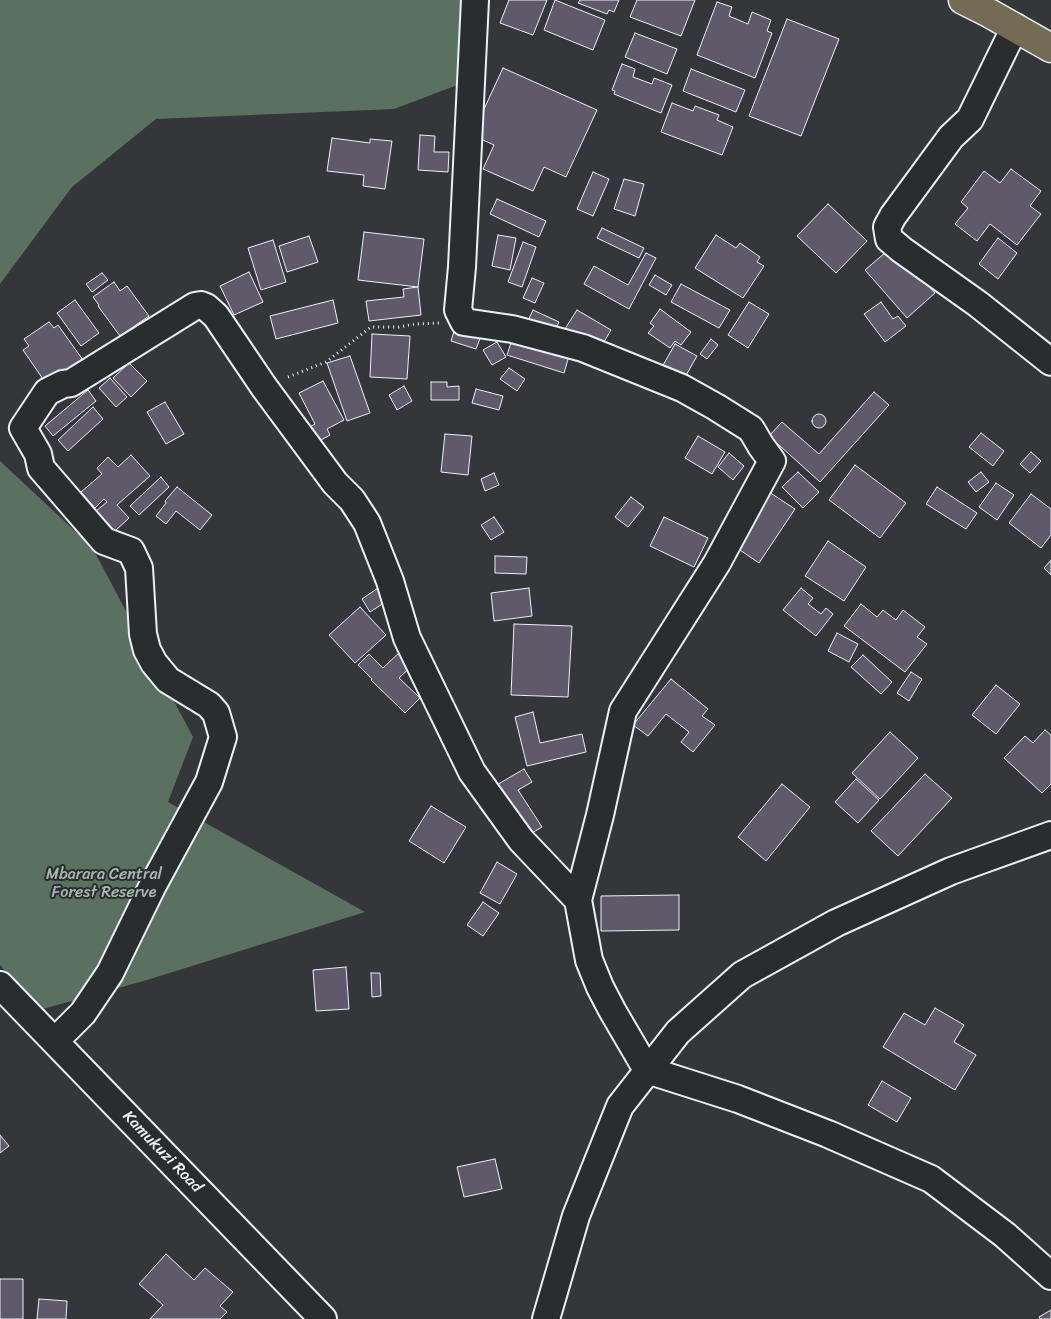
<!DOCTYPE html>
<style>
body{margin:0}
canvas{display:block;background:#35363a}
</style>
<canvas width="1051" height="1319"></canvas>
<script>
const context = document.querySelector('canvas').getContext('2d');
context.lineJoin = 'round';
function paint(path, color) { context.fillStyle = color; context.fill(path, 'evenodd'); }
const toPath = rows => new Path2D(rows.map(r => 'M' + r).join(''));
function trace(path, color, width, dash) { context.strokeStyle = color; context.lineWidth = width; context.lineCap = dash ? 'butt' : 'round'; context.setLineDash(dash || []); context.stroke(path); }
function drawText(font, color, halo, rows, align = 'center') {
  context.font = font + ' Sriracha,sans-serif'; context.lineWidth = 4; context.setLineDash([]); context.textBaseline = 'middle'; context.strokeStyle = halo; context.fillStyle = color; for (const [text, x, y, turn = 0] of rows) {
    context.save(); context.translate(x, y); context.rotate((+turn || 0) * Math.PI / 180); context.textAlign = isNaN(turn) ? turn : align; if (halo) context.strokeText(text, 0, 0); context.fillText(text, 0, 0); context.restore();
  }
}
paint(toPath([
 [0,0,460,0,460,84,394,109,156,119,72,187,0,284],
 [0,461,92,547,193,737,168,802,365,912,147,980,39,1010,0,965]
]), '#59715e');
const building = toPath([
 [509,0,547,0,533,35,500,23,509,0],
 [555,0,605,20,593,50,544,30,555,0],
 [580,0,619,0,614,12,609,10,607,14,578,3,580,0],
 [637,0,695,0,681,36,630,17,637,0],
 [717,2,732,7,729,16,748,24,752,12,771,20,767,31,772,33,755,78,697,55,717,2],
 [787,19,839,39,801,136,749,116,787,19],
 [635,33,677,49,667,74,625,57,635,33],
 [622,64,635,69,633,77,652,84,654,78,672,85,661,113,614,94,615,91,612,90,622,64],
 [503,68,597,110,566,177,544,167,533,191,483,169,494,145,472,135,503,68],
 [691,69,745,90,736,112,683,91,691,69],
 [672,103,693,111,695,106,719,115,717,120,733,127,722,155,661,132,672,103],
 [420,135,435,136,434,152,449,152,448,172,418,170,420,135],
 [332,138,370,143,370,139,392,141,385,189,363,186,364,175,327,171,332,138],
 [1011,169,1041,191,1030,206,1041,214,1017,245,990,224,977,241,955,224,968,208,961,202,984,171,1000,183,1011,169],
 [593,172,609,179,593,216,577,209,593,172],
 [624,179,644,184,635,216,614,209,624,179],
 [497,199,546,221,539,237,490,214,497,199],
 [828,204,867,241,836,273,797,236,828,204],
 [602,228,644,248,639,258,597,238,602,228],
 [364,232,424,239,418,287,358,280,364,232],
 [498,235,516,238,510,270,492,266,498,235],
 [716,235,736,248,740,243,760,257,757,262,764,266,743,298,695,268,716,235],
 [309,236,318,262,287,272,279,246,309,236],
 [998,238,1017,253,998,279,979,264,998,238],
 [273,240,286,282,261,290,248,248,273,240],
 [523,242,536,247,522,287,508,282,523,242],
 [893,246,935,293,907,318,865,270,893,246],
 [646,253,656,258,629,309,584,284,594,266,628,285,646,253],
 [249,272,263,302,234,315,220,286,249,272],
 [102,273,108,280,92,292,86,284,102,273],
 [655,275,672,285,666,295,649,285,655,275],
 [532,278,544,283,535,303,523,298,532,278],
 [114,282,120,291,127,286,149,316,120,336,98,306,99,305,93,297,114,282],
 [681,284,730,310,719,328,671,302,681,284],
 [418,287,421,315,369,321,366,301,404,297,403,289,418,287],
 [75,300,99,333,81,346,57,313,75,300],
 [333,300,338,323,276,339,270,316,333,300],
 [749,302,769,314,748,348,728,335,749,302],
 [881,302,893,319,898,316,906,326,885,342,864,314,881,302],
 [660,309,691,332,681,345,675,341,670,348,648,333,654,326,650,323,660,309],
 [533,310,559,322,551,339,525,327,533,310],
 [577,310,611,330,598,352,563,332,577,310],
 [49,322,54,328,58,325,83,360,47,385,23,350,29,346,24,339,49,322],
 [455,328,481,336,476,349,451,341,455,328],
 [515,331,571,349,564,373,507,355,515,331],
 [372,334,410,336,407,379,370,377,372,334],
 [711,339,718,345,707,359,700,354,711,339],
 [497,342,506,357,492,365,483,350,497,342],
 [675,344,697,356,684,379,662,367,675,344],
 [350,356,370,413,347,421,327,363,350,356],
 [129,363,147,381,131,397,113,378,129,363],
 [509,368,525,379,517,391,500,379,509,368],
 [110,378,127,397,116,407,99,388,110,378],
 [323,381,344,420,327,429,330,435,312,445,304,430,315,424,299,393,323,381],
 [431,382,447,382,447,387,459,386,459,400,431,400,431,382],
 [404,386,412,401,397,410,389,395,404,386],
 [476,389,503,396,499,410,472,403,476,389],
 [88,390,96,401,53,436,45,426,88,390],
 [874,392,889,405,820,482,769,436,782,422,819,454,874,392],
 [165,402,184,434,166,444,147,412,165,402],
 [93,407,103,419,68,451,58,440,93,407],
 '812 421a7 7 0 1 1 14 0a7 7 0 1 1-14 0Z',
 [981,433,1004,451,993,466,969,447,981,433],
 [445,434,472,436,468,475,441,472,445,434],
 [698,436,725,452,712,474,685,458,698,436],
 [1031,452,1041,461,1030,473,1020,464,1031,452],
 [729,453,744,466,733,480,718,467,729,453],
 [131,455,150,476,117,505,129,518,115,531,96,511,107,502,104,499,95,508,81,492,102,474,97,468,108,457,118,467,131,455],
 [855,465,906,503,880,538,829,500,855,465],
 [798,472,819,492,803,508,782,487,798,472],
 [981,472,989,482,976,492,968,482,981,472],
 [494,473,499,485,485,491,481,479,494,473],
 [161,477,169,487,139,515,130,506,161,477],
 [996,483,1014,495,997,520,979,507,996,483],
 [177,487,212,515,200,530,176,511,166,524,156,516,166,503,165,501,177,487],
 [937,487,977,513,966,529,926,504,937,487],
 [769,492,795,509,759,563,734,546,769,492],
 [1031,494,1051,509,1051,535,1041,548,1009,523,1031,494],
 [631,497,644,507,628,527,615,517,631,497],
 [494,517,504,532,491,540,481,525,494,517],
 [664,517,708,538,694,567,650,546,664,517],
 [828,541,866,567,844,601,805,576,828,541],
 [495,556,527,557,526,574,495,573,495,556],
 [1051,560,1051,575,1044,568,1051,560],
 [384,584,393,597,370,612,362,599,384,584],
 [529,588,532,616,494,621,491,593,529,588],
 [801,588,813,598,808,604,821,614,826,608,833,614,816,636,783,610,801,588],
 [861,604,877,617,883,610,896,620,903,610,925,627,917,637,927,644,905,672,844,626,861,604],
 [360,607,386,635,355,663,329,635,360,607],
 [514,624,572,626,568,697,511,695,514,624],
 [837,633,858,644,849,662,828,651,837,633],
 [403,649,416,662,399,678,420,698,405,713,371,680,372,679,358,665,369,654,383,668,403,649],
 [863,655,892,682,881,694,851,667,863,655],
 [911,672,922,679,909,701,897,693,911,672],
 [671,679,708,709,702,716,715,725,693,752,681,742,689,732,666,714,648,736,633,725,671,679],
 [996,685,1020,704,996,734,972,715,996,685],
 [533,712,540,743,582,734,586,752,527,766,515,717,533,712],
 [1045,730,1051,735,1051,784,1042,793,1004,758,1025,736,1033,743,1045,730],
 [890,732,918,758,880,799,852,773,890,732],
 [524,769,532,782,518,790,542,827,527,836,495,786,524,769],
 [925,774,952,798,898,856,871,831,925,774],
 [856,779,879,800,858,823,835,802,856,779],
 [782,784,810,807,766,861,738,837,782,784],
 [431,806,466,827,444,863,409,841,431,806],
 [497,862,517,874,500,904,480,893,497,862],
 [679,895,679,930,601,931,601,896,679,895],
 [483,902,499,913,483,936,467,925,483,902],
 [346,967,349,1009,316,1011,313,970,346,967],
 [371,973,380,973,381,996,372,997,371,973],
 [935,1008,964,1025,954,1042,976,1055,955,1090,883,1047,904,1013,925,1025,935,1008],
 [882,1081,911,1098,897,1122,868,1105,882,1081],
 [0,1135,9,1146,0,1153,0,1135],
 [495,1159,502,1189,464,1197,457,1167,495,1159],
 [166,1254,194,1280,205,1268,233,1292,220,1306,227,1312,220,1319,150,1319,163,1305,139,1284,166,1254],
 [0,1279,23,1279,23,1319,0,1319,0,1279],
 [39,1299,67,1301,66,1319,37,1319,39,1299],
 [1051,1310,1051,1319,1040,1319,1039,1317,1051,1310]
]);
paint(building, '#60596a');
trace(building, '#e8f1f8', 1);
const minor = toPath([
 [475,0,462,267,458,310,464,322,512,329,583,348,682,388,716,407,751,429,761,446,772,461,717,563,623,711,600,815,578,900,589,960,600,987,612,1010,647,1070,738,1099,828,1134,931,1179,1005,1235,1051,1276],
 [1015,27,970,119,951,137,893,216,887,227,889,239,902,250,978,304,1051,362],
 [0,985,323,1319],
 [55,1041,83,1013,110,973,153,885,209,782,223,737,216,713,209,705,168,680,154,663,147,650,143,634,139,568,131,551,104,541,41,468,38,454,23,428,47,392,63,384,71,383,195,306,201,305,206,307,216,316,264,387,335,483,352,500,367,523,390,581,407,638,472,772,521,840,578,900],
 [546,1319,576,1216,620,1106,678,1032,742,975,836,923,951,871,1051,835]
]);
const major = toPath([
 [963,0,989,13,1051,48]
]);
trace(minor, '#e8f1f8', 30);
trace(major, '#e8f1f8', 31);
trace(toPath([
 [288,377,326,362,371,327,399,327,415,324,439,323]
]), '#e8f1f8', 3, [1, 4]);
trace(minor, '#2a2d2e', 26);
trace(major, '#756b52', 28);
drawText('16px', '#a8b7b3', '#2a2d2e', [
 ["Mbarara Central",104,875],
 ["Forest Reserve",104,893]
]);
drawText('16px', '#e8f1f8', '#2a2d2e', [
 ["Kamukuzi Road",162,1152,46]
]);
</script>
